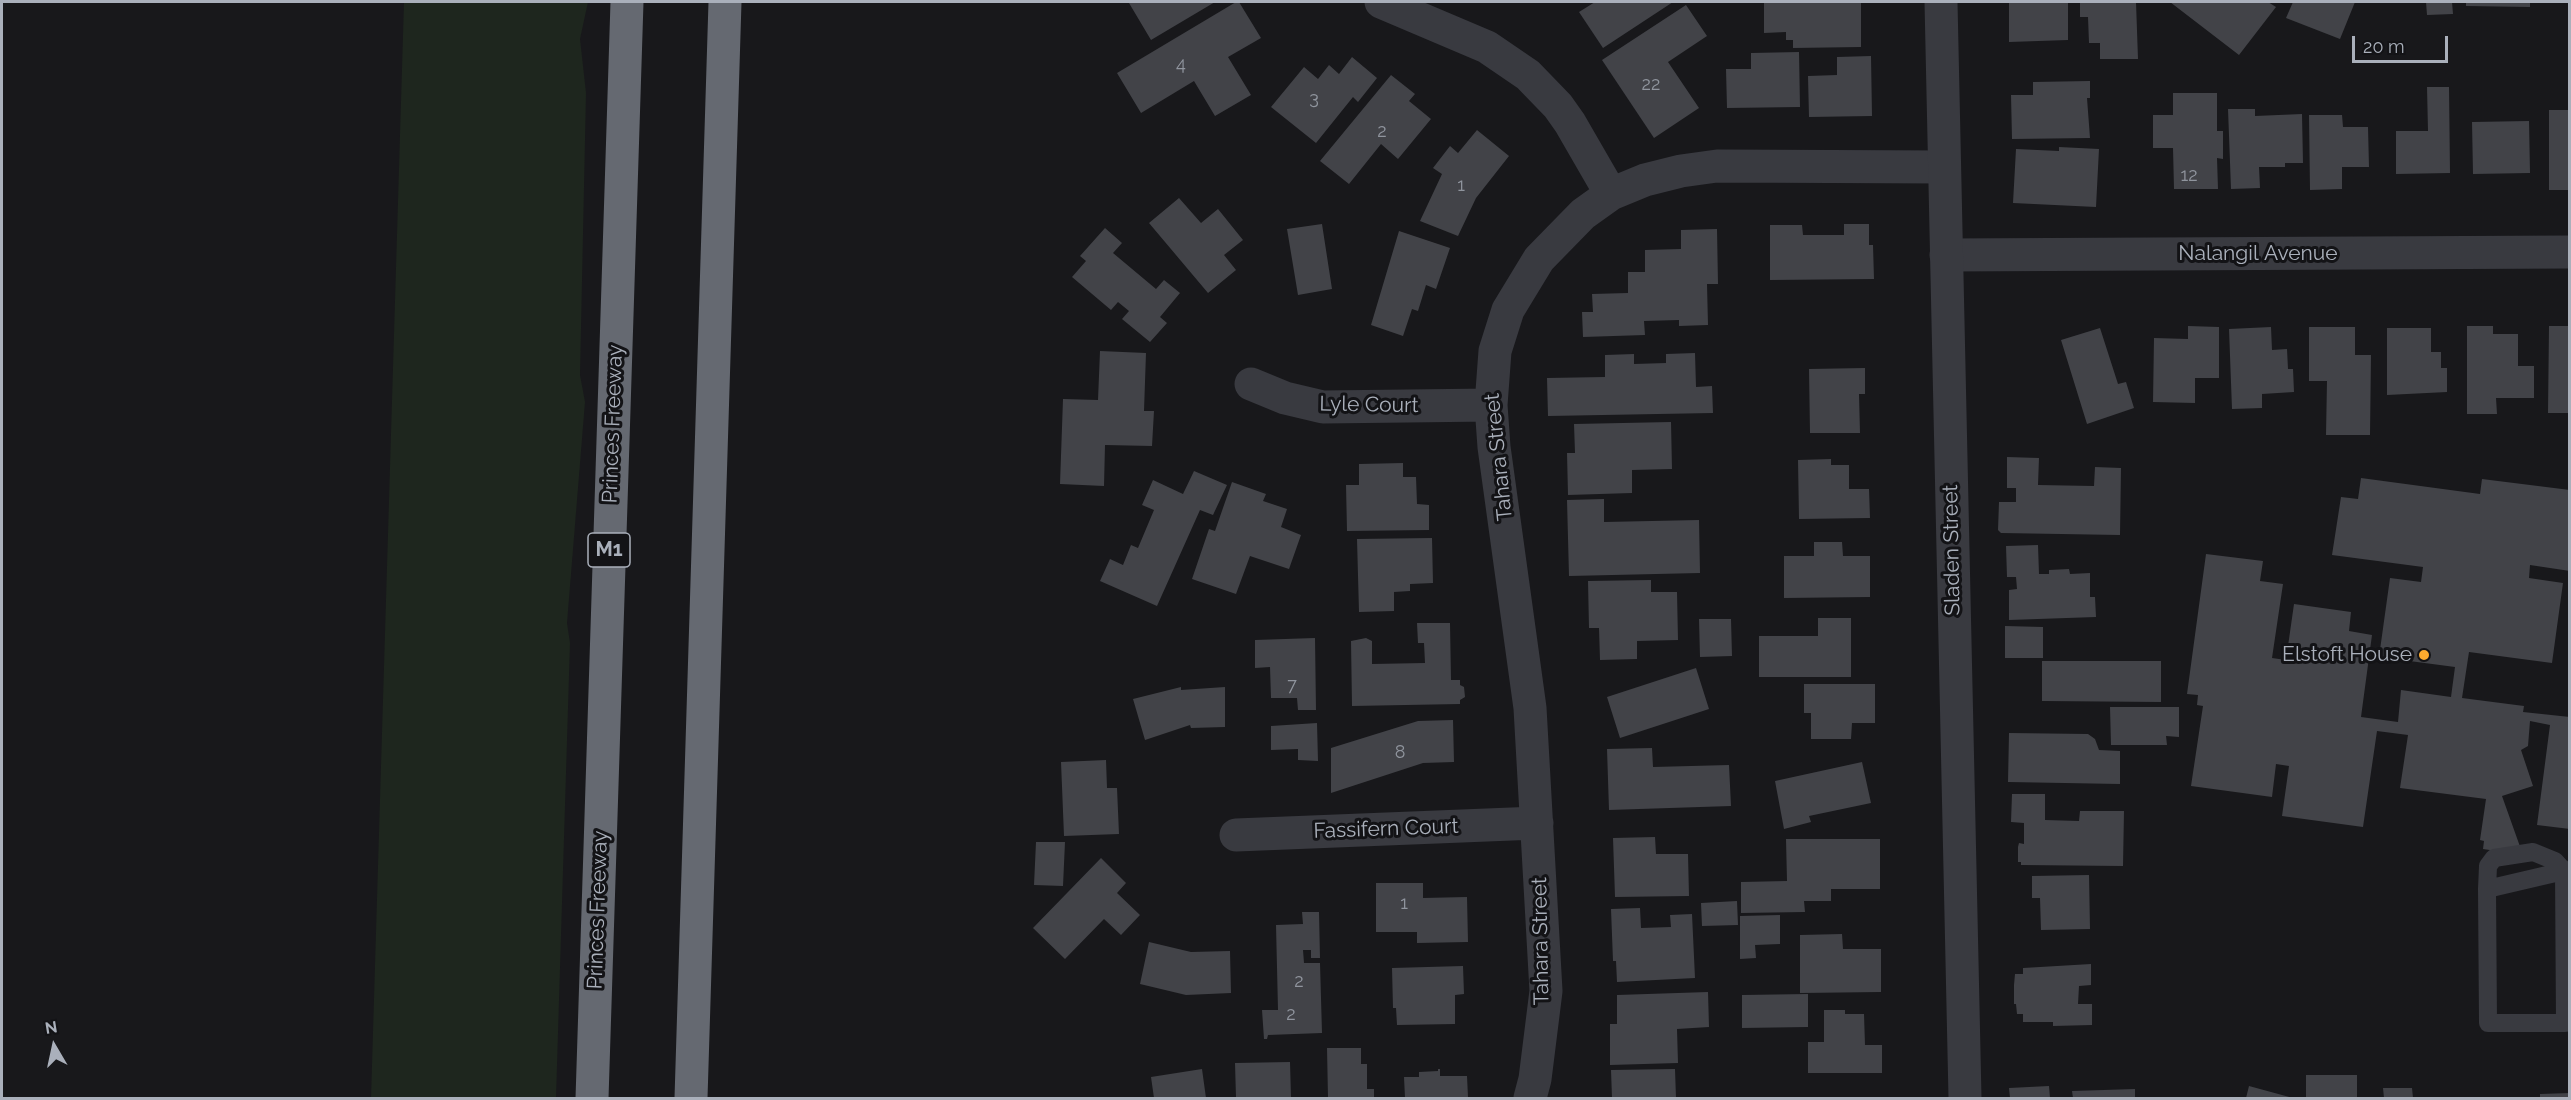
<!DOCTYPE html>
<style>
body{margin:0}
#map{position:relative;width:2571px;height:1100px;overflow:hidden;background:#18181b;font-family:Raleway,sans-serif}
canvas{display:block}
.frame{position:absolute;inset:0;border:3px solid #aab0bb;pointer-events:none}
.north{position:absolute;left:24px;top:1016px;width:60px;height:60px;-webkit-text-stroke:4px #131316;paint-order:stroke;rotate:351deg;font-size:16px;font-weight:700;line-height:24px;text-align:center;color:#aab0bb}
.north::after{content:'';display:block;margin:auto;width:21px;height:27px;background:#aab0bb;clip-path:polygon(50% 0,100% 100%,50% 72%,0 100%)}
.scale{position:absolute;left:2352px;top:36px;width:96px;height:27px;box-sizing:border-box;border:3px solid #aab0bb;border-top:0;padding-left:8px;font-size:18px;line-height:21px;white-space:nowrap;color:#aab0bb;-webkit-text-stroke:4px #131316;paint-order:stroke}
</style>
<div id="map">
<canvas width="2571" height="1100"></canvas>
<div class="frame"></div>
<div class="north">N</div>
<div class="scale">20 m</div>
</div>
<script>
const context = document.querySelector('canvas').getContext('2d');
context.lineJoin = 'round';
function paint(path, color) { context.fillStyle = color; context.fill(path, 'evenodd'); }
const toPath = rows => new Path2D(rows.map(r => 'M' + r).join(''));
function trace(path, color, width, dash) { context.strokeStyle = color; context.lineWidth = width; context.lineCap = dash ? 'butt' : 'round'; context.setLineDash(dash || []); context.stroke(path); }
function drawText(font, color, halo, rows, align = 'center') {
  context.font = font + ' Raleway,sans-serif'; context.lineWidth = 6; context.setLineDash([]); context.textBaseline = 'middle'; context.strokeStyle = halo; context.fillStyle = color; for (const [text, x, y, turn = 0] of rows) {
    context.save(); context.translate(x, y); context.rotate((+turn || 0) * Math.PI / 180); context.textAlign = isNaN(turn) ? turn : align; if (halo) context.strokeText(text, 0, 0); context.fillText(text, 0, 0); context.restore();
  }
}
paint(toPath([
 [404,2,588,2,580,39,586,93,580,375,585,402,567,623,570,643,556,1098,371,1098]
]), '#1e261e');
paint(toPath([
 [1132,2,1215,2,1151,40,1129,3],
 [1236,2,1239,2,1261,38,1228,57,1251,95,1215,116,1194,81,1141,113,1117,73],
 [1595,2,1673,2,1603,48,1579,12],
 [1764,2,1861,2,1861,47,1793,48,1793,40,1786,40,1786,32,1764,33],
 [2009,2,2068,2,2068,40,2009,42],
 [2080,2,2136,2,2138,59,2100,59,2100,43,2089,43,2088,17,2080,17],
 [2170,2,2268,2,2276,7,2239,55],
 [2293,2,2355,2,2340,39,2286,18],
 [2426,2,2452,2,2453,14,2427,15],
 [2466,2,2530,2,2530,7,2466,6],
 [1686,5,1707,36,1668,62,1699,108,1654,138,1602,60],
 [1799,52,1800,107,1727,108,1726,69,1751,69,1751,53],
 [1871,56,1872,116,1809,117,1808,76,1837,75,1837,57],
 [1352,57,1377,78,1358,102,1353,97,1316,143,1271,107,1304,67,1318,79,1329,65,1339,74],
 [1391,75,1415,94,1409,101,1431,119,1398,159,1381,144,1349,184,1320,161],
 [2090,81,2090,98,2087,98,2090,138,2012,139,2011,95,2033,95,2033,82],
 [2427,87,2449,87,2450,173,2396,174,2396,131,2428,131],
 [2173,93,2217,93,2217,131,2223,131,2223,159,2217,158,2218,189,2174,189,2173,148,2153,148,2153,115,2173,115],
 [2228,109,2255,109,2255,116,2302,114,2303,163,2285,163,2285,167,2259,167,2260,188,2231,189],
 [2549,110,2570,110,2570,190,2549,190],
 [2309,115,2342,115,2343,127,2368,127,2369,167,2342,167,2342,189,2310,190],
 [2529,121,2530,173,2473,174,2472,122],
 [1477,130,1509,156,1476,198,1458,236,1420,221,1442,174,1433,168,1450,146,1458,153],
 [2059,147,2099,149,2096,207,2013,203,2016,149,2059,151],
 [1179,198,1201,223,1218,209,1243,240,1224,255,1236,270,1208,293,1149,223],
 [1322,224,1332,289,1298,295,1287,229],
 [1844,224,1869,224,1869,245,1873,245,1874,279,1770,280,1770,225,1802,225,1803,235,1844,235],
 [1105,228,1122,243,1113,253,1156,289,1164,280,1180,293,1160,317,1167,323,1150,342,1122,319,1129,311,1118,302,1111,310,1072,277,1086,261,1080,256],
 [1717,229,1718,284,1707,284,1708,325,1679,326,1679,320,1644,321,1645,335,1583,337,1582,312,1593,312,1592,294,1628,293,1628,272,1645,272,1645,250,1681,249,1681,230],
 [1399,231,1450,248,1436,289,1426,285,1418,311,1412,309,1403,336,1371,325],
 [2188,326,2219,327,2219,378,2195,378,2195,403,2153,402,2154,338,2188,339],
 [2467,326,2493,326,2493,334,2518,334,2518,366,2534,366,2534,398,2496,398,2497,414,2467,414],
 [2549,326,2570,326,2570,413,2548,413],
 [2271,327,2272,350,2287,349,2288,369,2293,369,2294,392,2262,394,2262,408,2232,409,2229,329],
 [2309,327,2355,327,2355,355,2371,355,2370,435,2326,435,2327,381,2309,381],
 [2100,328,2118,384,2126,382,2134,408,2087,424,2061,340],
 [2387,328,2431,328,2431,352,2441,352,2441,368,2447,368,2447,392,2387,395],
 [1100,351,1146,353,1144,411,1154,411,1152,446,1105,445,1104,486,1060,484,1063,399,1098,400],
 [1695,353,1696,387,1712,386,1713,413,1548,416,1547,378,1605,377,1605,355,1634,354,1634,364,1666,363,1666,354],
 [1865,368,1865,394,1859,394,1860,433,1810,433,1809,369],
 [1671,422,1672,469,1632,470,1632,493,1568,495,1567,453,1575,453,1574,424],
 [2007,457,2039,458,2038,485,2094,486,2095,467,2121,468,2120,535,2001,533,1998,530,1999,502,2016,502,2016,488,2007,488],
 [1831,459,1831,465,1849,465,1849,489,1869,489,1870,518,1799,519,1798,460],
 [1403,463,1403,477,1416,477,1417,504,1429,505,1429,530,1347,531,1346,485,1359,485,1359,464],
 [1194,471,1227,485,1213,515,1200,510,1157,606,1100,581,1110,559,1123,565,1131,545,1138,548,1154,510,1142,505,1153,480,1183,494],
 [2361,478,2480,494,2482,479,2570,490,2570,571,2530,565,2529,578,2563,583,2552,663,2469,652,2462,698,2524,706,2523,712,2570,717,2570,829,2537,825,2550,725,2530,721,2528,746,2521,750,2533,786,2502,796,2523,855,2483,849,2484,841,2480,840,2486,799,2400,788,2408,735,2377,731,2363,827,2282,816,2289,766,2276,764,2272,797,2191,786,2203,706,2197,705,2198,695,2187,694,2206,554,2263,561,2260,581,2283,584,2272,658,2286,660,2294,604,2351,612,2349,631,2372,635,2361,717,2398,722,2401,690,2451,697,2455,667,2379,657,2390,578,2421,582,2423,567,2332,555,2341,497,2358,499],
 [1232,482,1266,494,1263,501,1287,509,1281,527,1301,535,1289,569,1250,556,1236,594,1192,579,1209,529,1215,531],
 [1604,499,1604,522,1699,520,1700,573,1569,576,1567,500],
 [1432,538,1433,583,1410,584,1410,591,1394,592,1394,611,1359,612,1357,539],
 [1814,542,1842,542,1843,556,1870,556,1870,597,1784,598,1784,556,1814,556],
 [2038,545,2039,574,2049,574,2049,570,2069,569,2070,574,2090,573,2090,597,2095,597,2096,617,2009,620,2009,590,2017,589,2016,577,2007,577,2006,546],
 [1651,580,1651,592,1677,592,1678,640,1637,641,1637,659,1600,660,1599,628,1589,628,1588,581],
 [1818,618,1851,618,1851,677,1759,677,1759,636,1818,636],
 [1699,619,1731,619,1732,656,1700,657],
 [1417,623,1450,623,1451,680,1460,680,1460,685,1464,687,1465,697,1460,700,1460,704,1352,706,1351,641,1366,638,1372,641,1372,664,1425,663,1424,643,1418,643],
 [2005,626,2043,627,2043,658,2005,658],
 [1315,638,1316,710,1298,710,1297,698,1271,698,1270,667,1255,668,1255,640],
 [2042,661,2161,661,2161,702,2042,701],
 [1696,668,1709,709,1620,738,1607,697],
 [1804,684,1875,684,1875,723,1852,723,1851,739,1811,739,1811,713,1804,713],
 [1181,687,1181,690,1225,687,1225,727,1191,728,1190,725,1145,740,1133,699],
 [2110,707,2179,707,2179,737,2166,736,2167,745,2111,745],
 [1453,720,1454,762,1423,763,1331,793,1331,748,1418,721],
 [1317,723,1318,761,1298,760,1298,749,1271,750,1271,726],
 [2009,733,2088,734,2095,739,2099,750,2120,751,2120,784,2008,782],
 [1652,748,1653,767,1729,765,1731,806,1609,810,1607,749],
 [1106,760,1107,788,1117,788,1119,834,1064,836,1061,762],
 [1862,762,1871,803,1809,816,1811,822,1784,829,1775,781],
 [2012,794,2045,794,2045,820,2079,821,2080,811,2124,811,2123,866,2021,865,2021,862,2018,862,2018,847,2019,843,2024,844,2024,823,2011,822],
 [1655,837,1656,854,1688,854,1689,896,1615,897,1613,838],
 [1786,839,1880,839,1880,889,1831,889,1831,901,1804,901,1805,912,1741,913,1741,882,1787,881],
 [1036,842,1065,842,1063,886,1034,885],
 [1101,858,1126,883,1117,893,1140,915,1121,935,1104,919,1065,959,1033,928],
 [2089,875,2090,929,2041,930,2040,898,2032,898,2032,876],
 [1376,883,1423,883,1423,898,1467,897,1468,942,1417,943,1417,932,1376,932],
 [1737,901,1738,925,1702,926,1701,903],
 [1640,908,1641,928,1671,927,1670,915,1692,914,1695,978,1617,982,1616,961,1613,961,1611,909],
 [1302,912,1319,912,1320,958,1311,958,1311,950,1303,950,1304,963,1320,963,1322,1033,1268,1035,1267,1039,1264,1039,1262,1010,1278,1010,1276,925,1303,924],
 [1780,915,1780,944,1755,945,1756,958,1740,959,1740,916],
 [1842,934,1843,949,1881,949,1881,992,1800,993,1800,935],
 [1149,942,1191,952,1230,951,1231,993,1186,995,1140,984],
 [2091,964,2091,985,2079,986,2078,1004,2092,1004,2092,1025,2053,1026,2053,1022,2023,1022,2023,1014,2017,1014,2016,1004,2014,1004,2014,985,2015,974,2023,974,2023,968],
 [1463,966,1464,994,1455,995,1455,1024,1397,1025,1396,1008,1393,1008,1392,968],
 [1708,992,1709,1027,1677,1029,1678,1063,1610,1065,1610,1024,1617,1024,1617,995],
 [1808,994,1808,1027,1742,1028,1742,995],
 [1824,1010,1845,1010,1845,1014,1864,1014,1865,1045,1882,1045,1882,1073,1808,1073,1808,1042,1824,1042],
 [1327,1048,1361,1048,1361,1064,1367,1064,1367,1089,1374,1089,1374,1098,1328,1098],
 [1290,1062,1291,1098,1236,1098,1235,1063],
 [1202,1069,1206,1098,1154,1098,1151,1077],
 [1438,1069,1440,1069,1440,1076,1467,1076,1468,1097,1405,1098,1404,1077,1419,1077,1419,1072,1438,1071],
 [1675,1069,1676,1098,1612,1098,1611,1070],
 [2306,1075,2357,1075,2357,1098,2306,1098],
 [2049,1086,2050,1098,2010,1098,2009,1088],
 [2249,1086,2293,1098,2246,1098],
 [2383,1088,2412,1088,2413,1098,2384,1098],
 [2135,1089,2135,1098,2073,1098,2072,1091],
 [2570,1093,2570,1098,2540,1098,2540,1094]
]), '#424348');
trace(toPath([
 [2487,889,2488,866,2494,858,2533,852,2555,861,2564,871,2565,1023,2488,1023,2487,889,2564,871,2570,870]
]), '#393a40', 18);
trace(toPath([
 [1381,2,1487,47,1528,75,1558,106,1570,123,1611,194],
 [1946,255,2570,252],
 [1251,384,1285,398,1323,407,1491,405],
 [1236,835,1537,823],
 [1530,1098,1535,1079,1546,991,1530,708,1494,447,1491,405,1495,351,1508,310,1539,259,1583,214,1611,194,1645,180,1681,171,1717,166,1944,167]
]), '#393a40', 33);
trace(toPath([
 [1941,2,1965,1098]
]), '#393a40', 33);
trace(toPath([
 [592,1098,627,2],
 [691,1098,725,2]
]), '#656971', 33);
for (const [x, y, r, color] of [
 [2424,655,6,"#fcaa2e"]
]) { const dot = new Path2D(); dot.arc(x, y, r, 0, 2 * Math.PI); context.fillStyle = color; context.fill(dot); trace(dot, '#131316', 2); }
drawText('18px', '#90959e', null, [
 ["4",1181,65],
 ["22",1651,85],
 ["3",1314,99],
 ["2",1382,132],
 ["12",2189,176],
 ["1",1461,186],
 ["7",1292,686],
 ["8",1400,753],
 ["1",1404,904],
 ["2",1299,982],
 ["2",1291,1015]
]);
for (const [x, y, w] of [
 [609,550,42]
]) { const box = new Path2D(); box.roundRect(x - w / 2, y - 17, w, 34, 4.5); context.fillStyle = '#131316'; context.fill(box); trace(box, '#aab0bb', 1.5); }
drawText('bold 20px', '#aab0bb', null, [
 ["M1",609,550]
]);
drawText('21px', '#aab0bb', '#131316', [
 ["Nalangil Avenue",2258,254],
 ["Lyle Court",1369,405,1],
 ["Princes Freeway",613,424,-88],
 ["Tahara Street",1499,457,-96],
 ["Sladen Street",1952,550,-91],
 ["Fassifern Court",1386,829,-2],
 ["Princes Freeway",598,910,-88],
 ["Tahara Street",1541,941,-91]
]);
drawText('21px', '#aab0bb', '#131316', [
 ["Elstoft House",2412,655]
], 'right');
</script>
